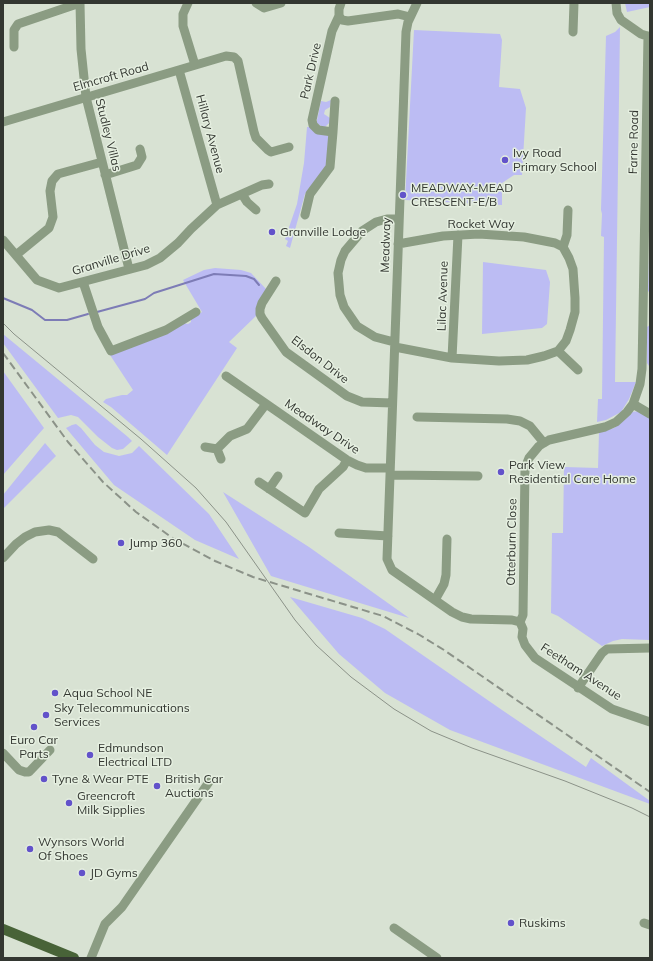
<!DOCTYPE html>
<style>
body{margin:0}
#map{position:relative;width:653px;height:961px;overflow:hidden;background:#d8e2d3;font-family:Mulish,sans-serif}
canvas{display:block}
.frame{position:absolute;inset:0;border:4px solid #333731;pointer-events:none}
</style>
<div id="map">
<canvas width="653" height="961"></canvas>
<div class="frame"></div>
</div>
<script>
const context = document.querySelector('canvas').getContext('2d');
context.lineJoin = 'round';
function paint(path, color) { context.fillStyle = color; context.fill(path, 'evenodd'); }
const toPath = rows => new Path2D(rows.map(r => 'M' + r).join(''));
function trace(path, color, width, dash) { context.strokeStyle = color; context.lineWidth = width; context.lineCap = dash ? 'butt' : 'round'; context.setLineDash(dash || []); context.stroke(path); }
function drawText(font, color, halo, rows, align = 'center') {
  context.font = font + ' Mulish,sans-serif'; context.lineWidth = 3; context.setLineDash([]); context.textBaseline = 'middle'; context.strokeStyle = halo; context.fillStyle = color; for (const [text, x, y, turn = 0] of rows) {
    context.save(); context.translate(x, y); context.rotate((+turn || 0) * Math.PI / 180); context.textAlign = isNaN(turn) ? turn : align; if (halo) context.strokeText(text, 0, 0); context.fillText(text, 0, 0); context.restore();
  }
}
paint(toPath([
 [625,3,650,3,650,7,627,12],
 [620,27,615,382,636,382,629,399,621,412,606,420,597,422,598,399,602,399,604,237,601,236,602,214,601,210,606,36,615,32],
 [414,30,500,34,502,40,499,87,520,89,526,108,522,175,514,175,502,183,502,205,405,200],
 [331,100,330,107,325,110,324,114,330,118,330,122,325,127,321,126,317,123,317,120,321,101,326,102],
 [307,127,311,127,327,134,329,137,327,167,305,194,290,248,286,246,288,241,285,239,297,204,304,163],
 [650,254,650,293,648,291,649,255],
 [483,262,546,270,550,282,547,324,542,328,482,334],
 [215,268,241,270,251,273,266,289,256,316,229,342,237,348,167,455,111,407,103,402,106,399,122,395,127,395,133,390,110,355,184,323,188,324,191,322,191,319,202,312,183,280,204,270],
 [650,325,650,365,649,366,647,363,647,327],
 [3,334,128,437,132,441,123,449,117,450,112,448,98,437,78,417,71,415,58,418,3,343],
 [3,371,44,428,3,475],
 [639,411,650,417,650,640,622,639,613,641,602,646,558,616,551,613,552,533,563,533,564,467,598,468,599,432,614,428,632,412],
 [76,424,81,428,95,445,104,452,119,456,132,453,139,446,209,514,239,559,195,540,114,485,66,428,72,425],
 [45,443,56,456,3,509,3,495],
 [223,492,309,547,409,618,271,576],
 [290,597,362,618,385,629,502,710,586,767,591,758,650,801,650,804,450,730,385,693,339,654]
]), '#bcbcf3');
trace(toPath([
 [3,298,32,310,45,320,67,320,88,314],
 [97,312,145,299,154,293,214,274,246,276,254,279,259,285]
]), '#7d7cb6', 2);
trace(toPath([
 [80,3,81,49,86,97,129,269],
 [188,3,183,14,183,26,195,65],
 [256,3,264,8,281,3],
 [417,3,408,22,406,32,387,559,392,570,452,612,462,617,471,619,512,620,520,622],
 [616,3,617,13,621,20,641,34,650,37],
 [339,16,342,20,348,21,398,14,410,17],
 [573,32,574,3],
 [14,47,14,30,18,24,80,3],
 [179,70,217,205],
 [3,122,226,56,234,57,238,61,254,132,256,138,268,150,271,152,289,147],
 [333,132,335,101],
 [105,175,137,165,142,157,140,149],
 [242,194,247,202,256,210],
 [305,215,310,194,330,167,333,132,318,130,313,125,312,120,332,31,339,16,339,9,341,3],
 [3,240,37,280,59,288,146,265,160,258,178,243,191,229,217,205,262,185,269,184],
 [563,247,567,235,568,210],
 [16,255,49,228,53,217,50,191,52,181,58,174,102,162],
 [276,281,262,303,260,309,260,314,262,318,286,352,347,396,362,402,392,403],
 [83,282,98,327,111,351,166,330,196,312],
 [394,342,375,337,357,326,344,307,340,295,338,273,341,260,345,251,362,231,376,222,387,219,399,219],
 [395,347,452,358,499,361,527,360,544,356,558,351,566,341,570,330,575,312,575,298,573,269,569,258,563,247,555,243,524,237,479,234,443,236,398,244],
 [558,351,578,370],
 [452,358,458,235],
 [226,376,347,460,357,465,366,468,390,468],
 [633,404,650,414],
 [417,417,507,419,520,421,530,426,544,443],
 [205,447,217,449,221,459],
 [217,449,230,436,247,429,266,404],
 [390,475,478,476],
 [259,482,305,513,319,489,343,467,347,460],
 [269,489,278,476],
 [339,533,388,536],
 [3,558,16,544,25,537,35,532,49,530,58,532,93,559],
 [435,600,444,584,446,575,447,539],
 [520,622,523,615,525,468,529,458,539,446,549,440,605,427,616,422,627,412,633,404,640,384,642,369,648,36],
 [520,622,523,629,522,637,525,645,535,658,612,709,650,722],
 [578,688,602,653,607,649,650,648],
 [3,753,19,770,25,772,29,772,50,750],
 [644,923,650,925],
 [394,928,437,958],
 [91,958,105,924,122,907,209,782]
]), '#8b9c83', 9);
trace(toPath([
 [3,929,74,958]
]), '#486338', 10);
trace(toPath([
 [3,323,14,334,141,439,196,488,226,522,295,620,316,645,351,677,394,709,431,731,472,748,565,781,632,808,650,817]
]), '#8b9288', 1);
trace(toPath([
 [3,353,68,442,103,482,136,512,174,539,215,561,253,577,383,616,418,634,444,650,650,792]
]), '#8b9288', 2, [8, 4]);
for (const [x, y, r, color] of [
 [505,160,4,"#6252ca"],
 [403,195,4,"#6252ca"],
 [272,232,4,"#6252ca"],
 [501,472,4,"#6252ca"],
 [121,543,4,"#6252ca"],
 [55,693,4,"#6252ca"],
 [46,715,4,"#6252ca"],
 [34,727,4,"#6252ca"],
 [90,755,4,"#6252ca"],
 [44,779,4,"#6252ca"],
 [157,786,4,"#6252ca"],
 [69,803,4,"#6252ca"],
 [30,849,4,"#6252ca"],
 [82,873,4,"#6252ca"],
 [511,923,4,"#6252ca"]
]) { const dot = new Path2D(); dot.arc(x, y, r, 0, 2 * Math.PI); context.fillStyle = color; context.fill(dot); trace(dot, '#e5efe0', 1.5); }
drawText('12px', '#333731', '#e5efe0', [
 ["Park Drive",311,71,-77],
 ["Elmcroft Road",111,77,-16],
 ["Hillary Avenue",210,134,75],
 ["Studley Villas",108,135,76],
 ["Farne Road",634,142,-89],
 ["Rocket Way",481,224],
 ["Meadway",386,245,-88],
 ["Granville Drive",111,260,-17],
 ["Lilac Avenue",443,296,-88],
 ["Elsdon Drive",320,360,38],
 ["Meadway Drive",322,427,34],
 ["Otterburn Close",512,542,-89],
 ["Feetham Avenue",581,672,33]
]);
drawText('12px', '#333731', '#e5efe0', [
 ["Ivy Road",513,153],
 ["Primary School",513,167],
 ["MEADWAY-MEAD",411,188],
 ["CRESCENT-E/B",411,202],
 ["Granville Lodge",280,232],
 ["Park View",509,465],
 ["Residential Care Home",509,479],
 ["Jump 360",129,543],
 ["Aqua School NE",63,693],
 ["Sky Telecommunications",54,708],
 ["Services",54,722],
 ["Euro Car",34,740,"center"],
 ["Parts",34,754,"center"],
 ["Edmundson",98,748],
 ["Electrical LTD",98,762],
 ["Tyne & Wear PTE",52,779],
 ["British Car",165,779],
 ["Auctions",165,793],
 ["Greencroft",77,796],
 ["Milk Sipplies",77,810],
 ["Wynsors World",38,842],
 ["Of Shoes",38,856],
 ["JD Gyms",90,873],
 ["Ruskims",519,923]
], 'left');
</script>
